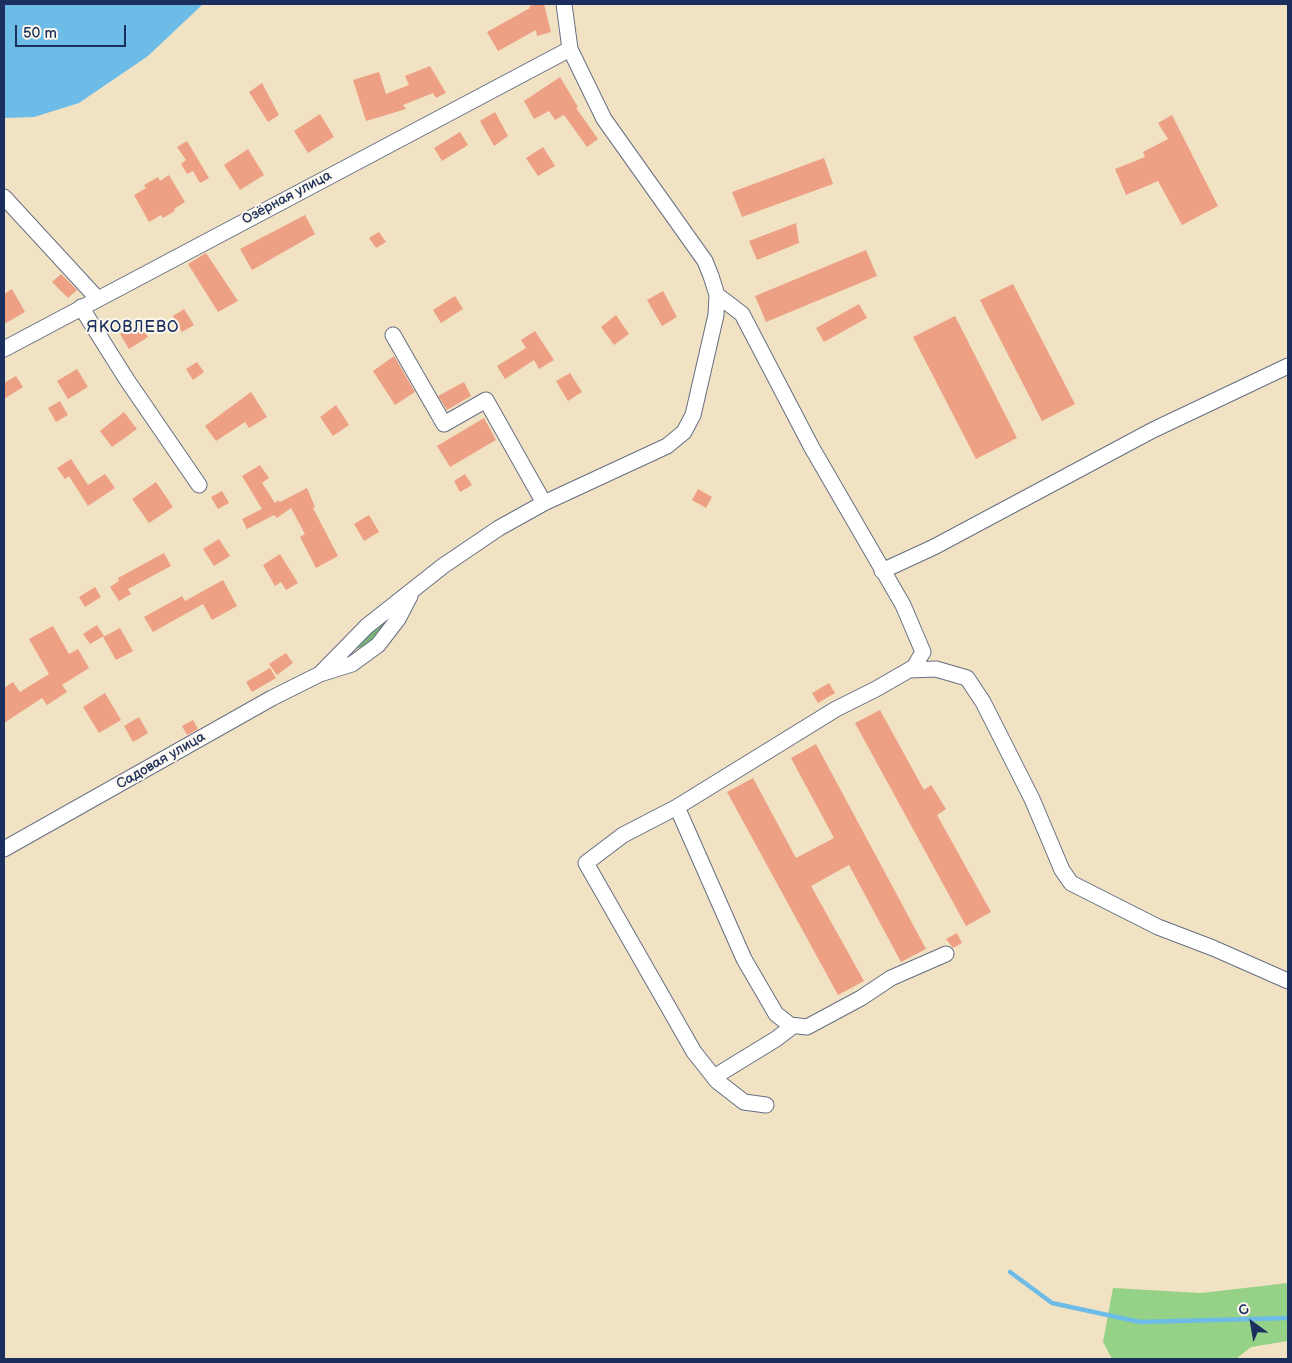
<!DOCTYPE html>
<meta charset="utf-8">
<style>
body{margin:0}
#map{position:relative;width:1292px;height:1363px;overflow:hidden;background:#f1e2c4;font-family:"Balsamiq Sans",sans-serif}
canvas{display:block}
.frame{position:absolute;inset:0;border:5px solid #1b2f5e;pointer-events:none}
.north{position:absolute;left:1227px;top:1298px;width:50px;height:50px;-webkit-text-stroke:4px #fbf7ec;paint-order:stroke;rotate:328deg;font-size:14px;font-weight:700;line-height:20px;text-align:center;color:#1b2f5e}
.north::after{content:'';display:block;margin:auto;width:18px;height:22px;background:#1b2f5e;clip-path:polygon(50% 0,100% 100%,50% 72%,0 100%)}
.scale{position:absolute;left:15px;top:25px;width:111px;height:22px;box-sizing:border-box;border:2px solid #1b2f5e;border-top:0;padding-left:6px;font-size:15px;line-height:18px;white-space:nowrap;color:#1b2f5e;-webkit-text-stroke:4px #fbf7ec;paint-order:stroke}
</style>
<div id="map">
<canvas width="1292" height="1363"></canvas>
<div class="frame"></div>
<div class="north">С</div>
<div class="scale">50 m</div>
</div>
<script>
const context = document.querySelector('canvas').getContext('2d');
context.lineJoin = 'round';
function paint(path, color) { context.fillStyle = color; context.fill(path, 'evenodd'); }
const toPath = rows => new Path2D(rows.map(r => 'M' + r).join(''));
function trace(path, color, width, dash) { context.strokeStyle = color; context.lineWidth = width; context.lineCap = dash ? 'butt' : 'round'; context.setLineDash(dash || []); context.stroke(path); }
function drawText(font, color, halo, rows, align = 'center') {
  context.font = font + ' "Balsamiq Sans",sans-serif'; context.lineWidth = 4; context.setLineDash([]); context.textBaseline = 'middle'; context.strokeStyle = halo; context.fillStyle = color; for (const [text, x, y, turn = 0] of rows) {
    context.save(); context.translate(x, y); context.rotate((+turn || 0) * Math.PI / 180); context.textAlign = isNaN(turn) ? turn : align; if (halo) context.strokeText(text, 0, 0); context.fillText(text, 0, 0); context.restore();
  }
}
paint(toPath([
 [1288,1283,1288,1341,1251,1347,1236,1359,1112,1359,1103,1342,1113,1288,1201,1293]
]), '#95d288');
paint(toPath([
 [393,614,375,642,348,652,368,632]
]), '#78b474');
paint(toPath([
 [4,4,203,4,148,56,79,103,34,117,4,118]
]), '#6dbce7');
trace(toPath([
 [1010,1272,1052,1303,1140,1322,1288,1318]
]), '#6dbce7', 4.5);
paint(toPath([
 [538,4,544,4,551,32,537,36,536,30,498,51,487,32,530,8,529,6],
 [430,66,446,93,436,98,433,93,403,105,406,109,366,121,353,80,379,72,386,94,409,85,405,76],
 [560,77,578,107,576,108,598,139,587,147,564,115,555,120,549,111,534,119,524,101],
 [262,83,279,115,268,122,249,92],
 [495,112,508,136,494,146,480,121],
 [320,114,334,137,308,153,294,131],
 [1172,115,1218,206,1182,225,1158,181,1126,195,1115,169,1145,157,1143,152,1168,139,1158,123],
 [460,132,468,145,442,161,434,148],
 [187,141,209,178,200,183,193,171,187,174,181,164,186,160,177,147],
 [543,147,555,166,538,176,526,158],
 [248,149,264,175,240,190,224,165],
 [824,158,833,184,742,217,732,192],
 [169,175,185,202,174,209,175,211,163,218,161,215,149,222,134,195,146,188,144,185,158,177,160,181],
 [305,215,315,234,252,270,240,249],
 [796,223,799,243,757,260,749,241],
 [379,232,386,242,376,248,369,238],
 [866,250,877,276,766,322,755,296],
 [206,253,238,301,218,312,188,264],
 [61,274,77,290,68,298,52,282],
 [1013,284,1075,404,1042,421,980,300],
 [12,289,25,312,4,324,4,294],
 [663,291,677,317,662,326,647,300],
 [455,296,463,309,441,323,433,310],
 [859,304,867,318,824,342,816,328],
 [184,309,194,325,182,332,173,316],
 [616,315,629,334,614,345,601,327],
 [955,316,1017,438,976,459,913,337],
 [139,322,148,337,129,349,120,334],
 [535,331,554,360,539,369,534,360,505,379,497,366,526,348,521,340],
 [394,356,415,392,395,405,373,371],
 [197,362,204,372,193,380,186,369],
 [77,369,88,387,68,399,57,381],
 [570,373,582,392,568,401,556,381],
 [16,376,23,387,4,399,4,383],
 [464,382,471,396,447,410,438,396],
 [251,392,267,417,249,428,245,422,216,441,205,426],
 [60,401,68,415,56,422,48,408],
 [336,405,349,425,333,436,320,417],
 [124,412,137,429,112,447,100,431],
 [484,418,496,440,450,467,437,446],
 [71,459,88,485,105,474,115,488,88,506,69,476,65,479,57,468],
 [260,465,269,478,262,483,275,503,278,500,280,502,307,488,315,507,313,508,338,556,316,568,300,537,305,534,291,508,277,518,274,515,247,529,242,519,262,509,242,476],
 [465,474,472,485,460,492,454,481],
 [156,482,173,507,149,523,132,499],
 [698,489,712,497,706,508,692,500],
 [222,491,229,503,218,509,211,497],
 [369,515,379,532,364,541,354,524],
 [219,539,230,556,214,566,203,549],
 [164,553,171,566,128,589,131,594,119,601,110,587,119,581,118,578],
 [280,554,298,583,286,590,281,582,275,586,263,565],
 [223,580,237,606,212,620,203,604,153,632,144,617,182,596,185,601],
 [95,587,101,597,85,607,79,597],
 [97,625,104,636,90,644,83,634],
 [53,626,69,654,78,649,89,668,62,685,67,692,47,705,42,698,4,723,4,688,13,682,20,692,49,674,29,639],
 [120,628,133,651,116,660,103,637],
 [286,653,293,663,277,675,269,664],
 [270,668,276,678,252,692,246,682],
 [829,683,835,693,818,703,812,693],
 [105,693,121,720,99,733,83,707],
 [880,710,924,790,931,785,946,809,937,815,991,912,966,926,855,723],
 [139,717,148,733,133,742,124,726],
 [193,720,198,729,187,735,182,726],
 [816,744,926,949,901,962,849,865,811,886,864,981,838,995,727,792,753,778,796,858,834,838,791,758],
 [957,933,962,943,953,948,946,939]
]), '#eda084');
const minor = toPath([
 [4,197,97,298],
 [717,295,742,314,812,448,903,605,923,652,914,667,909,670,876,689,836,709,677,807,623,835,586,863,694,1052,717,1081,744,1102,766,1105],
 [81,307,127,380,199,485],
 [393,335,444,424,486,400,544,503],
 [4,349,570,49],
 [882,571,934,547,1153,430,1288,366],
 [909,670,936,669,967,678,983,702,1032,799,1062,870,1071,883,1158,927,1213,948,1288,981],
 [320,674,367,626,443,566,499,528,544,503,667,446,684,432,693,415,716,315,717,295,711,276,705,261,604,119,570,49,564,4],
 [677,807,744,959,776,1014,790,1025,807,1027,861,998,891,978,946,954],
 [4,849,272,698,320,674,352,664,378,645,398,619,410,596],
 [714,1077,776,1039,793,1026]
]);
trace(minor, '#666e82', 17);
trace(minor, '#fff', 15);
drawText('14px', '#1b2f5e', '#fbf7ec', [
 ["Озёрная улица",287,198,-28],
 ["Садовая улица",161,761,-30]
]);
context.letterSpacing = '1px';
drawText('16px', '#1b2f5e', '#fbf7ec', [
 ["ЯКОВЛЕВО",133,328]
]);
context.letterSpacing = '0px';
</script>
